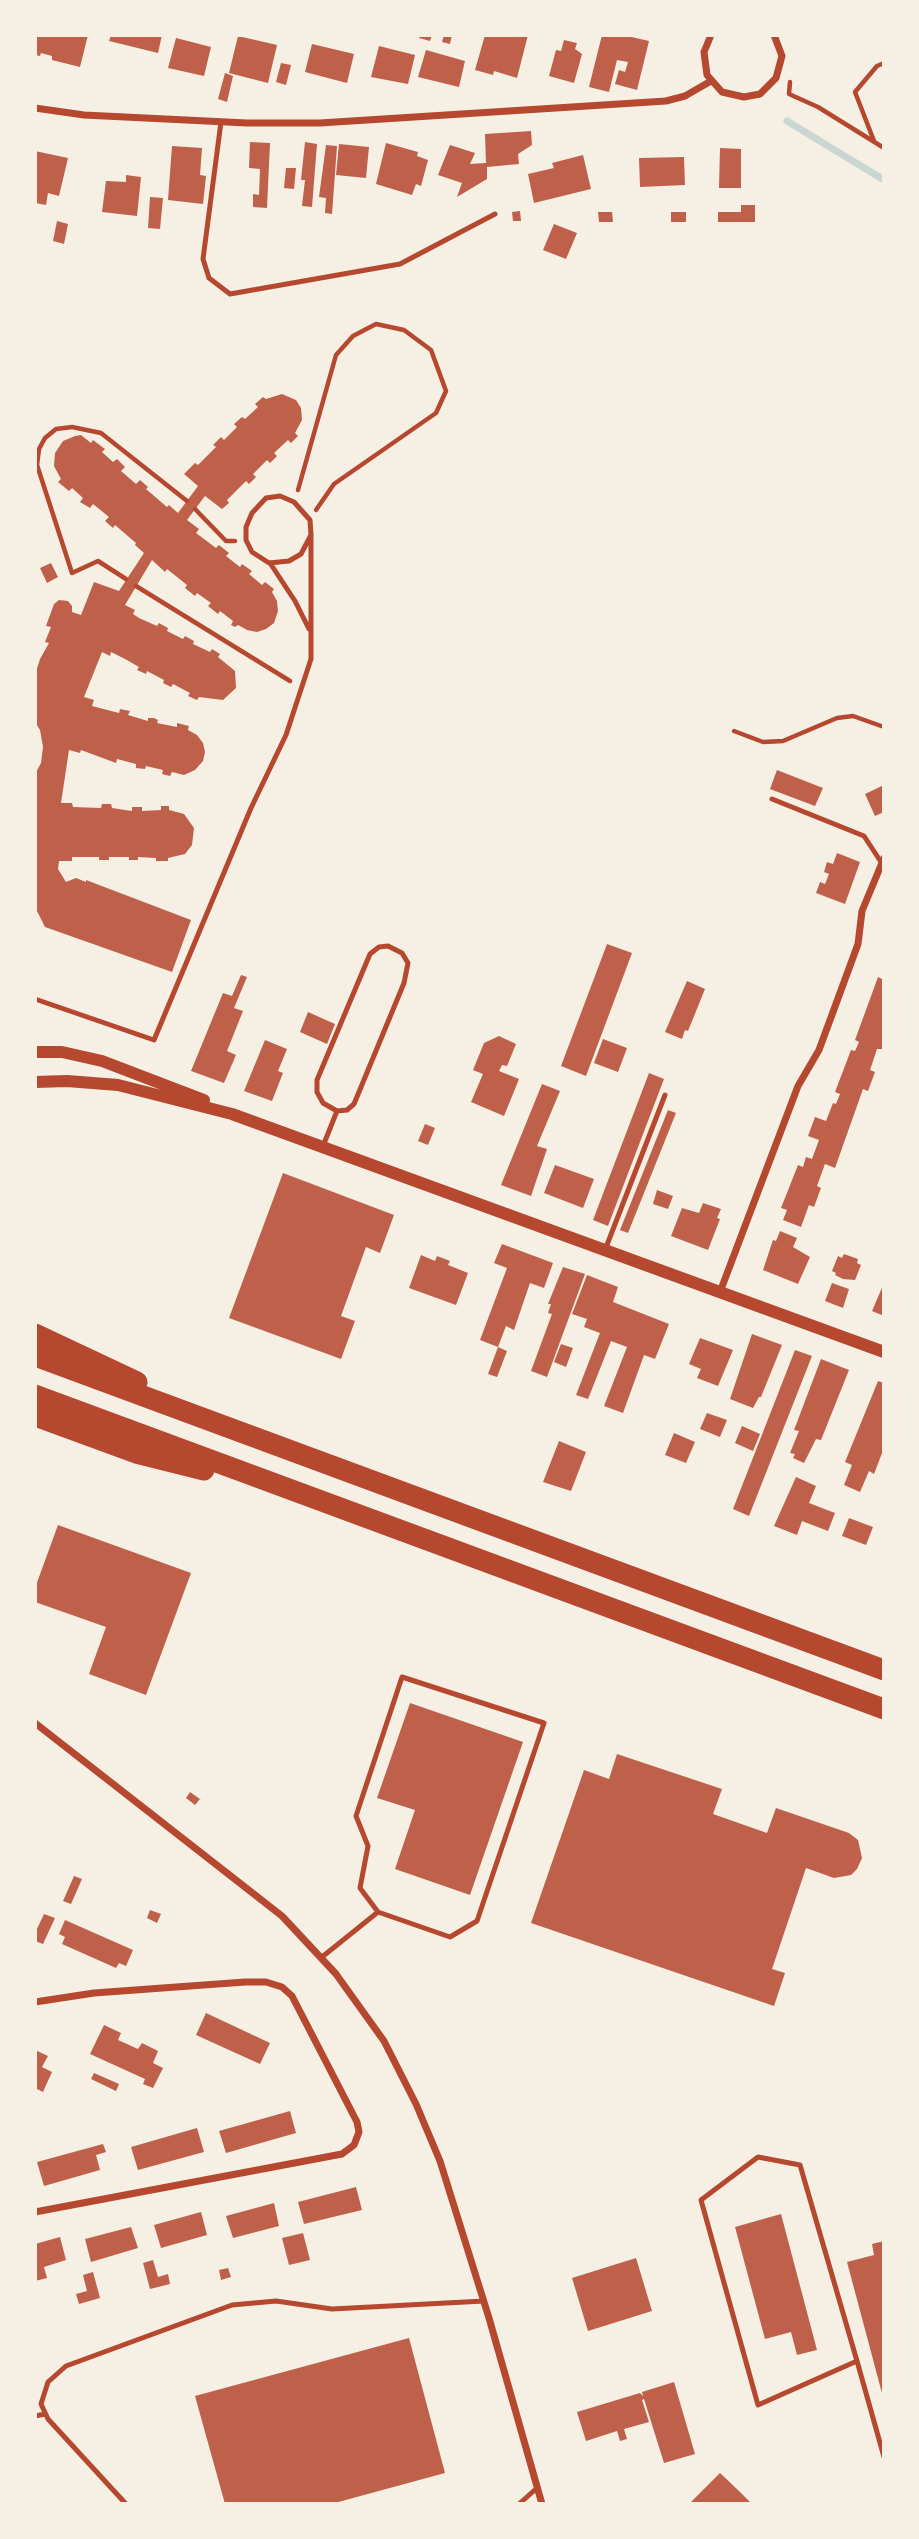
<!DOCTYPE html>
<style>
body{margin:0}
#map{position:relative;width:919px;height:2539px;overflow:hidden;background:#f6efe4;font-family:Ubuntu,sans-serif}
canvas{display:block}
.frame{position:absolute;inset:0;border:37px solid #f6efe4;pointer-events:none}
</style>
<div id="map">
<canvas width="919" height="2539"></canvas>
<div class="frame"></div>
</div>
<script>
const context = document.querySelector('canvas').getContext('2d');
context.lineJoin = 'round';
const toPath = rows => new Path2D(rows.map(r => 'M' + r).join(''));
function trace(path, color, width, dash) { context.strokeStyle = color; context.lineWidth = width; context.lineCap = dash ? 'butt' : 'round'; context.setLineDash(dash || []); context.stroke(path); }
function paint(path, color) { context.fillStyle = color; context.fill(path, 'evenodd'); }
trace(toPath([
 [787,121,884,180]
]), '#c9d6d2', 7);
paint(toPath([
 [35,35,88,35,80,67,52,60,52,56,41,53,40,56,35,55],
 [111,35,162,35,158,53,109,41],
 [420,35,432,35,430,41,419,38],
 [444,35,452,35,450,44,442,42],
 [485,35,528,35,517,78,494,71,493,75,475,70],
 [602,35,623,35,649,41,637,90,615,84,619,70,625,72,628,62,617,60,609,92,589,87],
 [238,36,277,45,268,83,229,73],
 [176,38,211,47,204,76,168,68],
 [564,40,577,43,575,49,582,54,574,83,549,76,556,50,561,51],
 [312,44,354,54,347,83,305,72],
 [379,46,415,55,408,84,371,77],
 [426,50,465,61,459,87,418,77],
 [281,63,291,65,286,85,276,82],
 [225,73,233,76,227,102,218,99],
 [531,131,532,145,518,154,519,164,487,167,487,179,457,197,462,183,438,175,450,145,475,153,470,164,486,163,485,134],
 [250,142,270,143,267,208,253,207,253,194,259,195,260,169,249,168],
 [305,142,317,144,312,207,302,206,305,180,301,180],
 [386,143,418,152,417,156,428,160,421,186,416,184,412,195,376,184],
 [339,144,369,147,366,178,336,175],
 [326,145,337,146,332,214,325,213,326,198,319,197],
 [172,146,202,148,200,175,206,176,203,204,168,200],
 [720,148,741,149,741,188,719,188],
 [35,151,68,158,59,196,48,193,46,205,35,203],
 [583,155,591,189,534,203,528,174,554,168,552,163],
 [684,157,685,185,640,187,639,158],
 [286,168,296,168,294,189,284,188],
 [126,175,141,177,137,216,102,212,106,181,126,182],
 [150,197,163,198,160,229,148,228],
 [741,205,755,205,755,222,718,222,718,212,741,212],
 [520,211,521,221,513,221,512,212],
 [598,212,612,212,613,222,599,222],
 [671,212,686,212,686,222,671,222],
 [57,221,68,224,64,244,53,241],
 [554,224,577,233,566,259,543,250],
 [282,394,296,400,301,408,302,420,295,433,298,436,291,443,288,440,274,453,277,456,270,463,267,460,253,474,256,477,249,484,246,481,227,500,229,503,222,509,205,496,187,520,199,529,196,533,216,548,219,545,229,553,226,556,240,567,242,564,252,571,249,574,262,585,265,582,274,589,272,592,277,601,278,611,274,623,266,629,257,632,247,630,238,625,235,627,231,625,233,621,220,611,218,614,208,606,211,603,197,593,195,596,185,588,187,585,167,569,165,572,152,560,125,605,135,610,133,614,139,618,157,626,159,623,168,628,167,631,183,639,185,636,194,641,193,644,210,652,212,649,220,654,218,657,235,671,236,688,223,700,199,697,197,700,188,696,190,693,173,684,171,687,163,683,164,680,147,671,146,674,137,670,139,667,125,659,111,652,110,656,102,652,84,697,94,700,92,706,119,713,120,709,130,711,128,715,148,721,148,718,154,718,158,720,157,723,177,727,177,723,189,726,188,730,197,735,203,743,205,752,203,761,195,770,184,775,172,772,170,776,162,774,163,770,146,766,145,769,136,768,136,764,117,759,116,763,81,750,80,753,69,750,61,803,72,803,73,807,101,808,102,804,111,804,112,808,132,811,132,807,142,807,142,811,161,810,161,806,169,806,169,810,184,814,194,828,192,845,185,854,168,858,168,861,156,861,156,858,138,857,138,860,129,860,129,857,109,857,109,860,99,860,99,857,72,857,72,861,59,861,58,869,66,882,76,878,86,882,86,880,191,920,172,972,45,927,35,907,35,774,41,763,43,747,40,730,35,722,35,675,40,659,49,643,45,642,51,627,46,626,54,604,59,600,68,601,72,606,72,612,81,615,94,582,119,591,144,553,135,545,136,543,115,525,113,528,105,521,109,517,93,504,90,508,80,502,83,498,72,488,69,491,58,482,61,479,54,466,55,453,63,441,75,436,81,435,91,443,93,440,105,449,102,452,113,462,117,459,125,467,121,471,136,484,140,480,148,487,146,489,167,507,169,505,178,513,198,486,184,474,195,463,198,465,216,447,213,445,221,437,224,440,237,427,234,424,242,417,245,419,258,407,255,404,263,397,266,399],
 [51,563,58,577,47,583,40,568],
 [777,770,823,788,815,806,770,789],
 [884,785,884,812,875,816,865,794],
 [837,853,860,862,845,904,816,893,820,882,825,884,829,874,824,872,827,862,833,864],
 [607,944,632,953,586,1076,561,1066],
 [241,975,247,977,234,1008,243,1011,227,1051,236,1055,224,1083,191,1071,223,993,232,996],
 [878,977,884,980,884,1033,882,1038,884,1039,884,1049,877,1049,870,1070,875,1072,868,1091,863,1089,835,1168,825,1164,817,1186,821,1188,814,1207,809,1205,801,1227,783,1220,787,1210,781,1208,798,1165,803,1167,806,1157,812,1159,819,1140,808,1136,815,1117,826,1121,833,1103,836,1104,840,1094,835,1092,851,1050,855,1051,859,1042,855,1040],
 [687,981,705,989,688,1031,685,1030,682,1039,665,1032],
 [308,1012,335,1024,327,1044,300,1032],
 [499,1036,516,1044,507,1066,502,1065,499,1071,519,1079,504,1116,471,1102,483,1074,473,1070,484,1043],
 [603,1039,627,1048,618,1072,594,1063],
 [265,1040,287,1049,278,1071,283,1073,272,1101,244,1091],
 [649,1073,664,1079,608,1226,593,1220],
 [542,1084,560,1091,537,1146,547,1149,531,1196,501,1185],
 [668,1110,676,1113,628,1233,620,1230],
 [425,1124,435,1128,428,1145,418,1141],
 [555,1165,594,1179,583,1208,544,1193],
 [283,1173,394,1215,380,1253,366,1247,341,1316,355,1321,341,1359,229,1318],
 [657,1190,673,1196,668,1209,653,1204],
 [703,1203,721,1209,717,1218,720,1219,708,1250,671,1236,682,1208,699,1213],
 [780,1231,797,1238,793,1247,810,1257,798,1284,763,1270,773,1240,776,1241],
 [502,1244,553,1263,544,1288,530,1283,514,1330,506,1326,498,1347,507,1351,497,1377,488,1374,498,1347,480,1340,507,1268,494,1263],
 [844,1254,858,1259,857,1263,861,1265,855,1280,843,1279,835,1275,836,1273,832,1271,838,1256,842,1258],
 [421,1255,435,1261,437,1256,450,1261,448,1265,468,1273,456,1305,409,1288],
 [563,1267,585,1274,547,1377,531,1371,552,1314,548,1313,551,1304,548,1304],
 [587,1275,618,1287,613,1302,669,1324,655,1359,644,1355,623,1413,604,1406,627,1347,611,1341,588,1399,576,1395,600,1333,584,1327,587,1319,572,1314],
 [832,1283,849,1289,843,1308,825,1301],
 [884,1283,884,1316,872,1311],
 [752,1334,782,1345,761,1397,759,1397,753,1408,730,1399],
 [700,1338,733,1350,718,1386,697,1378,701,1369,689,1364],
 [561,1344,573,1348,566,1367,554,1362],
 [795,1350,812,1356,749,1516,733,1509],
 [821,1359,849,1370,821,1440,816,1439,804,1463,793,1458,795,1454,790,1453,799,1431,794,1430],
 [878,1381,884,1383,884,1448,874,1474,869,1471,860,1492,844,1485,852,1465,845,1462],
 [707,1413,727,1420,720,1437,700,1429],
 [742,1426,760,1434,753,1451,735,1443],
 [674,1433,695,1442,686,1463,665,1455],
 [559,1441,586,1452,571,1491,543,1482],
 [796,1477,816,1486,809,1503,835,1513,828,1531,802,1521,797,1535,774,1526],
 [849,1518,873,1527,866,1545,842,1536],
 [58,1525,191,1573,146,1695,89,1674,106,1627,35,1602,35,1588],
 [410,1703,523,1742,470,1895,395,1869,415,1810,377,1798],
 [617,1754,722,1789,713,1814,767,1833,776,1808,849,1833,858,1840,862,1858,857,1869,851,1875,834,1878,806,1868,772,1969,785,1973,774,2006,531,1923,584,1770,609,1779],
 [190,1792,200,1799,195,1805,186,1798],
 [74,1876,82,1879,71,1904,63,1901],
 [150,1910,161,1914,157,1923,147,1918],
 [44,1914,55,1918,43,1944,35,1941,35,1933],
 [65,1920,133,1950,126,1966,119,1963,116,1968,62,1944,65,1937,59,1934],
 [206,2013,270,2043,260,2064,196,2035],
 [104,2025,121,2033,118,2040,138,2049,142,2043,158,2051,153,2063,163,2068,153,2088,143,2084,145,2079,90,2054],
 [35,2050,48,2056,42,2067,52,2072,43,2092,35,2088],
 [94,2073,119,2084,116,2091,91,2079],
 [290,2111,296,2133,226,2153,219,2131],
 [197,2128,204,2152,138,2170,131,2147],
 [103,2144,106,2152,96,2155,100,2170,44,2186,37,2162],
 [356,2187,362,2210,304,2224,298,2202],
 [274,2203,279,2226,233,2238,226,2216],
 [201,2212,207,2235,161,2248,154,2225],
 [781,2214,817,2350,797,2355,791,2332,765,2339,735,2227],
 [131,2227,138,2248,91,2262,85,2239],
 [303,2233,310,2260,289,2265,282,2238],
 [60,2237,66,2260,44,2267,47,2278,35,2281,35,2244],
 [884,2241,884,2397,883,2397,847,2262,874,2255,872,2244],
 [636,2258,652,2311,588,2331,572,2278],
 [153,2260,158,2277,168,2274,170,2284,150,2289,143,2263],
 [228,2268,231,2277,221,2280,219,2270],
 [93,2272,100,2298,79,2304,76,2294,87,2291,83,2275],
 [409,2338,445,2473,331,2504,225,2504,195,2396],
 [674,2382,695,2454,664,2463,644,2399,642,2400,649,2422,624,2429,627,2439,620,2441,617,2431,586,2441,577,2412,640,2393,643,2396,642,2392],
 [720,2473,739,2491,752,2504,689,2504]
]), '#bf614a');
trace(toPath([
 [790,82,789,94,818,107,884,148],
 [874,141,855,92,877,66,884,63],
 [298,490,336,355,353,336,376,324,404,330,431,350,446,391,436,413,334,484,316,510],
 [195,509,226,541,235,541],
 [126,579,98,561,72,573,37,465,39,449,45,438,56,429,72,427,101,433,187,501],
 [136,586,290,681],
 [734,731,763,742,783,741,837,718,853,716,884,727]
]), '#b5482f', 4.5);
trace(toPath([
 [221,122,203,259,209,278,230,294,400,264,495,214],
 [270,563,295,601,309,629],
 [772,799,864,836,881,862],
 [35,999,154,1040,251,808,286,735,311,659,311,535,310,520,294,502,280,496,266,498,252,513,246,527,246,540,252,552,269,563,289,561,301,554,311,535],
 [323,1146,337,1111,347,1110,354,1104,404,983,408,963,402,953,388,946,379,947,370,954,317,1080,317,1092,323,1103,337,1111],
 [605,1250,665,1095],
 [322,1957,378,1912,450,1937,477,1921,544,1723,402,1677,356,1816,368,1846,360,1888,378,1912],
 [857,2361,758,2405,701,2200,758,2157,800,2165,857,2361,884,2457],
 [35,2416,45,2414],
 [126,2504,48,2419,41,2404,48,2382,66,2366,232,2305,276,2301,332,2309,484,2301],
 [519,2504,537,2488]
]), '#b5482f', 5);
trace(toPath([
 [711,35,704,52,707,75,722,92,744,97,760,94,776,78,782,56,774,35],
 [35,108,84,115,247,123,320,123,666,101,685,96,711,81],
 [720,1292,798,1086,819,1050,858,944,862,911,884,858],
 [35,1723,282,1916,336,1974,384,2041,416,2104,440,2161,489,2318,542,2504],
 [35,2002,94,1993,245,1982,266,1982,282,1987,292,1996,357,2122,359,2132,354,2145,342,2154,35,2212]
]), '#b5482f', 7);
trace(toPath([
 [35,1052,62,1052,102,1061,204,1100],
 [35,1082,67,1081,118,1085,232,1114,884,1352]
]), '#b5482f', 12);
trace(toPath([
 [35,1334,137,1382],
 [35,1356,884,1670],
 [35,1395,884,1709],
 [35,1416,136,1453,204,1470]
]), '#b5482f', 21);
</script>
